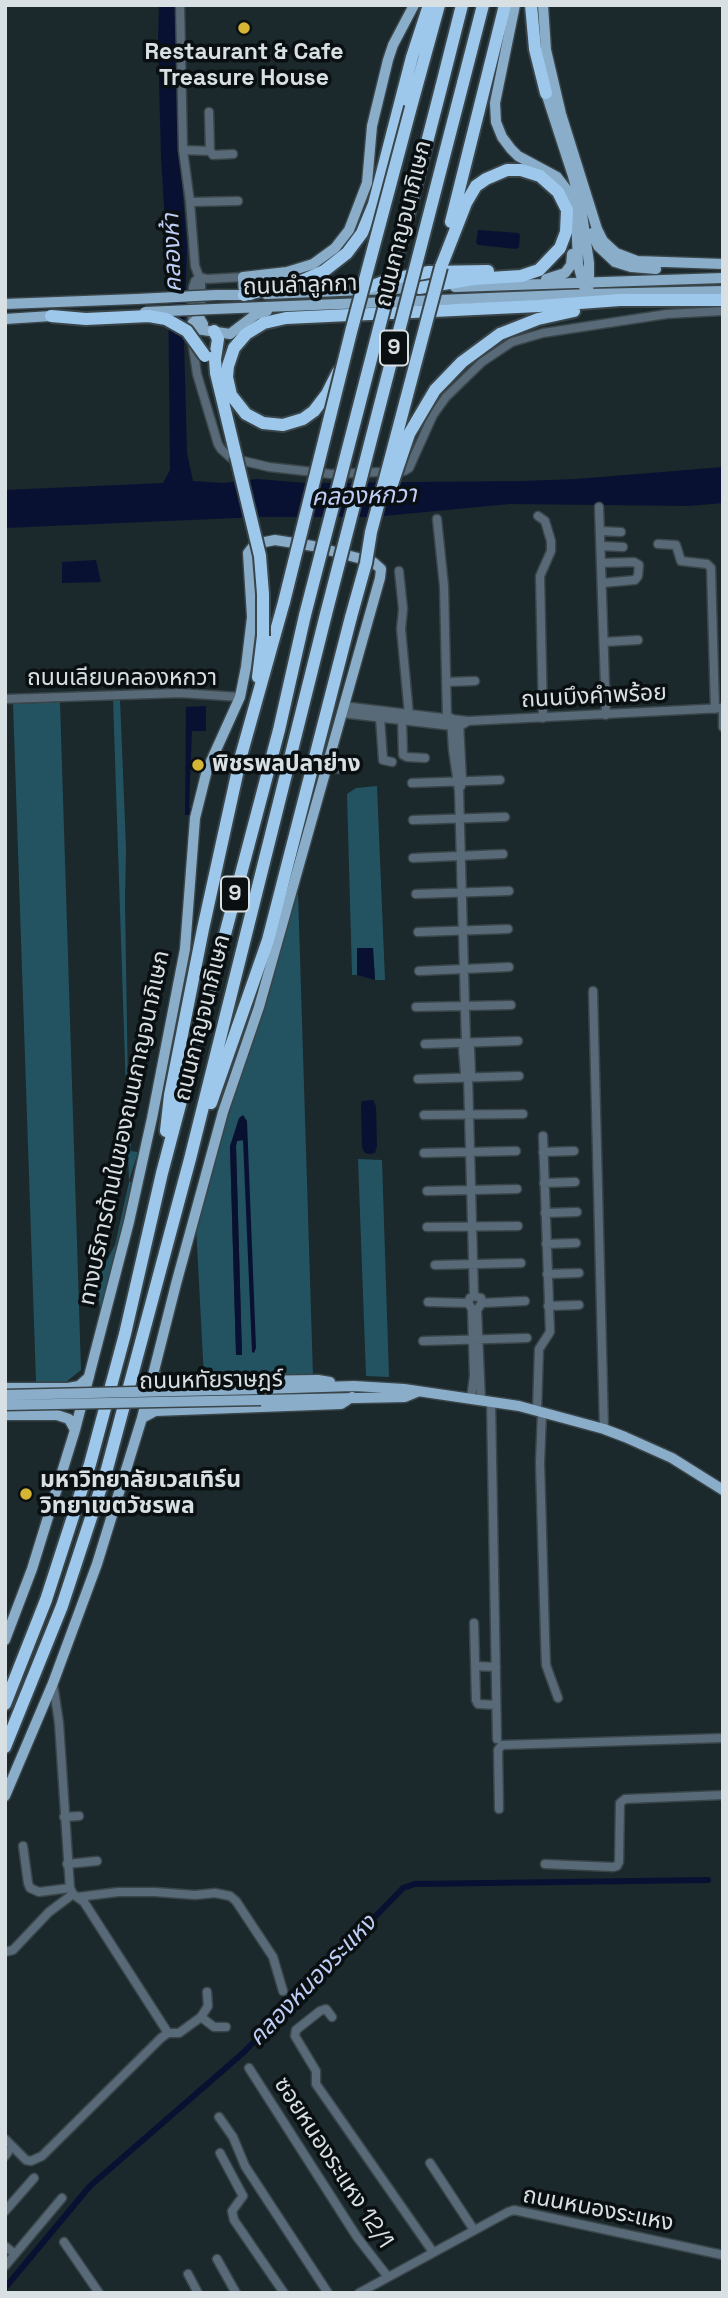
<!DOCTYPE html>
<meta charset="utf-8">
<style>
body{margin:0}
#map{position:relative;width:728px;height:2298px;overflow:hidden;background:#1b282c;font-family:"Space Grotesk",sans-serif}
canvas{display:block}
.frame{position:absolute;inset:0;border:7px solid #d8e0e3;pointer-events:none}
</style>
<div id="map">
<canvas width="728" height="2298"></canvas>
<div class="frame"></div>
</div>
<script>
const context = document.querySelector('canvas').getContext('2d');
context.lineJoin = 'round';
function paint(path, color) { context.fillStyle = color; context.fill(path, 'evenodd'); }
const toPath = rows => new Path2D(rows.map(r => 'M' + r).join(''));
function trace(path, color, width, dash) { context.strokeStyle = color; context.lineWidth = width; context.lineCap = dash ? 'butt' : 'round'; context.setLineDash(dash || []); context.stroke(path); }
function drawText(font, color, halo, rows, align = 'center') {
  context.font = font + ' "Space Grotesk","Noto Sans Thai",sans-serif'; context.lineWidth = 7; context.setLineDash([]); context.textBaseline = 'middle'; context.strokeStyle = halo; context.fillStyle = color; for (const [text, x, y, turn = 0] of rows) {
    context.save(); context.translate(x, y); context.rotate((+turn || 0) * Math.PI / 180); context.textAlign = isNaN(turn) ? turn : align; if (halo) context.strokeText(text, 0, 0); context.fillText(text, 0, 0); context.restore();
  }
}
paint(toPath([
 [113,699,120,699,126,848,125,900,128,1092,131,1151,138,1152,129,1181,133,1183,102,1310,100,1309,98,1292,101,1272,115,1245,129,1182],
 [60,702,81,1370,66,1382,36,1382,13,704],
 [377,786,385,980,375,980,373,949,357,948,357,975,352,975,347,794,356,788],
 [298,892,313,1376,204,1378,196,1226,217,1150,260,1018],
 [247,1121,247,1137,244,1143,243,1140,237,1141,236,1146,242,1355,236,1354,230,1146],
 [358,1159,382,1160,389,1377,366,1376]
]), '#235360');
paint(toPath([
 [159,5,176,5,179,147,187,246,184,339,187,453,193,481,223,483,257,479,306,483,523,481,576,479,723,467,723,503,689,506,510,504,373,517,260,517,5,528,5,490,163,483,170,470,168,275,161,157,158,40],
 [478,230,518,233,520,235,519,247,516,249,478,245,476,243],
 [96,560,101,582,62,583,62,562],
 [206,706,206,731,192,731,189,808,192,809,192,815,185,815,186,707],
 [357,948,373,948,375,980,357,975],
 [373,1100,376,1106,377,1146,375,1153,368,1154,364,1152,362,1147,361,1104,362,1101],
 [243,1115,247,1121,256,1348,254,1353,252,1352,243,1140,237,1141,236,1146,242,1355,236,1355,230,1146,239,1118]
]), '#091132');
trace(toPath([
 [5,2288,90,2186,243,2053,403,1888,415,1884,708,1880]
]), '#091132', 6);
const minor = toPath([
 [180,5,183,150,190,202,195,266,201,282,201,314],
 [183,150,210,151,209,112],
 [210,151,213,155,233,154],
 [190,202,238,201],
 [200,277,207,279,243,277],
 [192,327,193,287,195,281,200,277],
 [192,340,197,374,218,444,221,449,231,458,269,467,331,474,404,471,409,468,433,415,446,397,482,362,512,342,543,333,667,314,723,311],
 [599,507,606,715],
 [538,516,545,521,551,541,551,551,540,576,543,718],
 [437,519,444,586,447,718],
 [600,531,621,532],
 [658,544,676,545,681,561,707,564,711,568,715,709],
 [601,546,623,547],
 [601,563,634,562,639,565,638,576,635,580,602,583],
 [399,571,403,609,401,629,409,715],
 [604,642,638,640],
 [446,682,475,681],
 [5,699,180,693,240,697],
 [343,706,468,721,723,708,723,727],
 [341,713,452,726,460,726,468,721],
 [380,718,383,760,392,762],
 [451,718,453,750,459,791,466,1044,463,1049,465,1074,468,1077,474,1296],
 [402,721,403,755,407,757,425,758],
 [459,722,462,781,461,786],
 [325,768,339,769],
 [412,783,500,780],
 [413,820,505,817],
 [413,858,503,854],
 [416,894,509,891],
 [418,932,508,929],
 [419,971,509,967],
 [593,991,604,1429],
 [416,1007,511,1005],
 [425,1044,518,1041],
 [466,1044,470,1048,471,1074,468,1077],
 [418,1079,519,1076],
 [424,1115,523,1114],
 [543,1152,574,1151],
 [424,1153,516,1151],
 [544,1183,575,1182],
 [427,1191,517,1189],
 [545,1213,577,1212],
 [427,1227,518,1226],
 [546,1244,576,1243],
 [435,1265,521,1263],
 [547,1274,579,1273],
 [428,1302,468,1303],
 [482,1303,481,1298,474,1296,470,1298,468,1303,472,1309,477,1310,482,1303,525,1301],
 [548,1306,579,1305],
 [477,1310,481,1401],
 [423,1341,527,1338],
 [471,1399,474,1376,472,1309],
 [491,1402,497,1739],
 [537,1411,539,1349,550,1332,543,1136],
 [542,1412,540,1463,545,1637,546,1665,558,1698],
 [474,1623,476,1700,478,1704,496,1705],
 [475,1666,496,1667],
 [53,1683,59,1723,70,1888,73,1894,84,1902,168,2033],
 [499,1809,498,1750,502,1745,723,1738],
 [64,1817,79,1816],
 [23,1846,28,1883,30,1888,39,1892,70,1888],
 [67,1864,97,1861],
 [545,1864,613,1867,617,1866,619,1862,620,1803,625,1799,723,1795],
 [78,1897,118,1892,155,1892,195,1895,215,1893,230,1896,236,1901,273,1957,283,1991],
 [5,1952,13,1950,49,1912,73,1894],
 [201,2017,214,2027,226,2027],
 [332,2017,326,2009,320,2011,296,2030,295,2036,316,2071,316,2084,433,2252],
 [249,2068,357,2237,388,2277],
 [219,2117,233,2137,245,2166,328,2293],
 [5,2139,26,2160,31,2161,42,2156,161,2038,168,2033,179,2033,201,2017,208,2006,207,1992],
 [220,2153,243,2196,232,2211,234,2220,284,2293],
 [5,2156,8,2152],
 [430,2163,474,2230],
 [5,2211,34,2178],
 [64,2242,99,2293],
 [5,2246,15,2254],
 [217,2259,236,2293],
 [5,2266,62,2198],
 [188,2274,198,2293],
 [359,2293,508,2212,514,2210,723,2255]
]);
const major = toPath([
 [515,5,495,103,496,122,502,137,511,149,518,156,557,177,571,195,576,214,578,264,584,287],
 [543,5,546,50,561,114,597,229,603,241,616,253,637,261,723,264],
 [547,87,546,93,573,176,581,207,589,263,589,286],
 [592,233,598,246,615,262,631,267,656,269],
 [546,279,565,273,571,265,572,254],
 [455,287,723,278],
 [266,294,415,288],
 [216,295,251,295],
 [244,295,243,277,287,272,313,264,335,248,349,230,367,183,372,126,388,60,393,45,414,5],
 [5,304,137,299],
 [214,309,589,294,723,291],
 [5,319,51,316],
 [199,329,203,324,200,319,197,319,192,324,196,329,230,334,255,315,267,311],
 [153,1375,170,1382,318,1380,330,1382],
 [5,1388,68,1388,79,1386,89,1377],
 [261,1389,354,1386,404,1389,519,1406,604,1429,625,1437,672,1458,723,1490],
 [261,1400,405,1397,417,1392],
 [5,1415,57,1415,69,1419,75,1430],
 [142,1418,155,1411,341,1404,352,1397],
 [5,1640,32,1569,75,1430,129,1222,152,1118,185,949,195,818,207,770,240,697,246,667,252,617,248,553,255,544,275,540,313,546,373,562,381,569,380,578,259,1007,223,1112,176,1284,142,1418,97,1564,53,1683,5,1796]
]);
const highway = toPath([
 [531,5,535,49,546,93],
 [463,83,483,5],
 [441,88,462,5],
 [411,107,439,5],
 [451,222,505,5],
 [419,288,474,279,521,276,539,270,560,248,566,232,567,210,558,192,540,176,521,170,507,170,486,179,476,186,466,203,441,267],
 [359,291,388,280,429,272,488,271],
 [244,295,299,282,324,271,347,253,362,233,374,204,412,57,429,5],
 [214,331,218,339,215,359,216,373,236,456],
 [500,334,538,319,574,311],
 [338,372,327,394,314,411,303,419,283,425,263,423,246,414,231,395,227,377,228,366,234,348,246,334,264,323,286,318,539,306,620,300,723,300],
 [258,677,263,636],
 [211,1103,268,940,351,617],
 [166,1131,170,1095,203,929,241,756,284,602],
 [5,1704,46,1600,90,1464,125,1334,162,1173,279,730,305,615],
 [5,1747,62,1606,107,1469,190,1159,326,614]
]);
trace(minor, '#394549', 11);
trace(major, '#394549', 13);
trace(highway, '#394549', 16);
trace(minor, '#586977', 8);
trace(major, '#8aadca', 10);
trace(highway, '#9ec8eb', 12);
const majorBridge = toPath([
 [137,299,216,295],
 [145,312,214,309],
 [5,1395,261,1389],
 [5,1405,261,1400]
]);
const highwayBridge = toPath([
 [51,316,86,319,149,316,166,319,187,331,205,356],
 [236,456,260,556,263,594,263,636],
 [388,496,409,434,435,390,462,362,500,334],
 [284,602,351,332,411,107],
 [326,614,463,83],
 [305,615,441,88],
 [351,617,366,563,371,532,441,267]
]);
trace(majorBridge, '#394549', 13, []);
trace(highwayBridge, '#394549', 16, []);
trace(majorBridge, '#8aadca', 10);
trace(highwayBridge, '#9ec8eb', 12);
for (const [x, y, r, color] of [
 [244,28,7,"#d6b534"],
 [198,765,7,"#d6b534"],
 [26,1494,7,"#d6b534"]
]) { const dot = new Path2D(); dot.arc(x, y, r, 0, 2 * Math.PI); context.fillStyle = color; context.fill(dot); trace(dot, '#0a0f11', 2.5); }
for (const [x, y, w] of [
 [394,348,28],
 [235,894,28]
]) { const box = new Path2D(); box.roundRect(x - w / 2, y - 17.5, w, 35, 5); context.fillStyle = '#0a0f11'; context.fill(box); trace(box, '#d8e0e3', 2); }
drawText('bold 21px', '#d8e0e3', null, [
 ["9",394,348],
 ["9",235,894]
]);
drawText('bold 23px', '#d8e0e3', '#0a0f11', [
 ["Restaurant & Cafe",244,53,"center"],
 ["Treasure House",244,79,"center"],
 ["พิชรพลปลาย่าง",212,765],
 ["มหาวิทยาลัยเวสเทิร์น",40,1481],
 ["วิทยาเขตวัชรพล",40,1507]
], 'left');
drawText('23px', '#d8e0e3', '#0a0f11', [
 ["ถนนกาญจนาภิเษก",404,224,-76],
 ["ถนนลำลูกกา",300,286,-2],
 ["ถนนเลียบคลองหกวา",122,679],
 ["ถนนบึงคำพร้อย",594,697,-3],
 ["ถนนกาญจนาภิเษก",203,1018,-76],
 ["ทางบริการด้านในของถนนกาญจนาภิเษก",125,1128,-78],
 ["ถนนหทัยราษฎร์",211,1381,-1],
 ["ซอยหนองระแหง 12/1",333,2163,57],
 ["ถนนหนองระแหง",598,2210,11]
]);
drawText('italic 24px', '#bfcef6', '#0a0f11', [
 ["คลองห้า",173,253,-92],
 ["คลองหกวา",364,497,-2],
 ["คลองหนองระแหง",313,1981,-46]
]);
</script>
